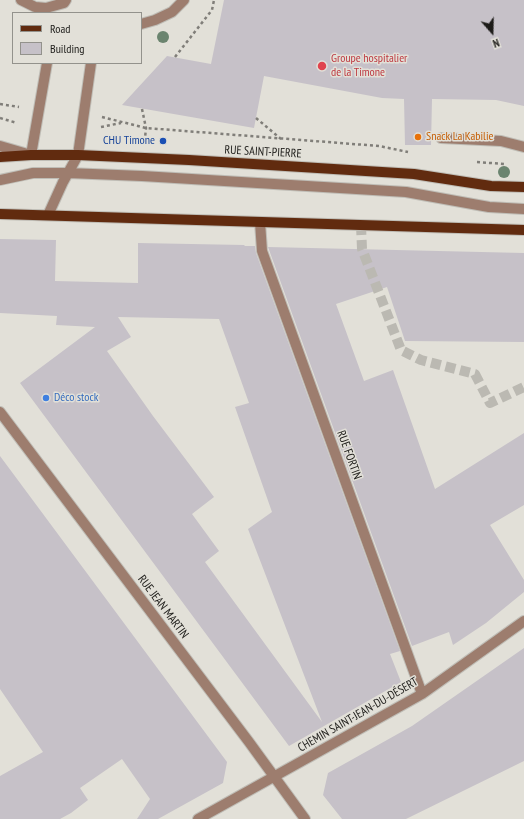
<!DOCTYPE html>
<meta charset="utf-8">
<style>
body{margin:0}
#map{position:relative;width:524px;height:819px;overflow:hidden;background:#e2e0d8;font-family:"PT Sans Narrow",sans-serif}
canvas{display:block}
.legend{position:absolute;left:12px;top:12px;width:130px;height:52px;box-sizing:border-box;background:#e2e0d8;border:1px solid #93928c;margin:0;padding:5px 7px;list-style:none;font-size:12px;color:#1d1c19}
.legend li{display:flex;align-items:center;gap:8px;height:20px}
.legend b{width:20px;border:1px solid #93928c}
.north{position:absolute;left:472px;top:12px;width:40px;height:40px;-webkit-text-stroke:3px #e2e0d8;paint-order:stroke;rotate:160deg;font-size:11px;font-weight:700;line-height:16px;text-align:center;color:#1d1c19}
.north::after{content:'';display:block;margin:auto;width:14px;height:18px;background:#1d1c19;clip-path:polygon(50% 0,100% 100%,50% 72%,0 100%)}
</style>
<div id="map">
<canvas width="524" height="819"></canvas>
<ul class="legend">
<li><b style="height:5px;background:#612b0f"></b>Road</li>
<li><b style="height:11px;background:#c6c1c8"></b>Building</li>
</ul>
<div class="north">N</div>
</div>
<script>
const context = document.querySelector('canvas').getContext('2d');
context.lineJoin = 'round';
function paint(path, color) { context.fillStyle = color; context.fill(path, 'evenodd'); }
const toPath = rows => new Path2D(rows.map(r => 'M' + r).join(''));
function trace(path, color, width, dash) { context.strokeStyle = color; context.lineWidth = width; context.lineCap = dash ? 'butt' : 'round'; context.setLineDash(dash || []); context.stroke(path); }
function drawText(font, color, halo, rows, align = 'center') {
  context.font = font + ' "PT Sans Narrow",sans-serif'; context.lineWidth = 3; context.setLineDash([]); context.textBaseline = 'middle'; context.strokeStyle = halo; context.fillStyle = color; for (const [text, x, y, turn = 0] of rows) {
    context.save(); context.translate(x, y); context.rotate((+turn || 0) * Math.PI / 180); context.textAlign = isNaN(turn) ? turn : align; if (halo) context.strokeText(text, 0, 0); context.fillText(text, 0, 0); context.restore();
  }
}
paint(toPath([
 [224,0,524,0,524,106,496,100,432,99,431,145,405,145,404,99,382,98,264,76,254,128,122,105,167,56,211,64],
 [0,239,56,240,55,281,138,283,138,243,244,245,245,246,255,246,256,253,400,651,390,654,401,682,289,746,20,383,95,327,56,325,57,316,0,313],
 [118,317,219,319,249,403,235,407,272,512,248,529,322,722,205,562,219,551,192,514,214,497,153,416,107,351,131,337],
 [268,247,524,253,524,342,405,341,387,287,336,304,364,381,393,370,435,489,524,433,524,505,490,525,524,580,524,592,486,623,453,645,449,632,412,646],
 [0,456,227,762,223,783,158,819,137,819,150,799,122,759,80,788,88,800,71,813,60,819,0,819,0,776,43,752,0,689],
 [524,648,524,761,406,819,342,819,323,795,328,773,412,726]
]), '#c6c1c8');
trace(toPath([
 [361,225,362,249,401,350,421,360,475,374,490,403,524,387]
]), '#bbb9b2', 10, [10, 5]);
const minor = toPath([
 [21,0,35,7,46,8,64,3,66,0],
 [141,24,155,20,172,12,184,0],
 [441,138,501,141,524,147],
 [0,146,31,155,47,63],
 [0,180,33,173,68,173,142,176,406,192,489,207,524,209],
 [48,215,63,182,78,155,91,63],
 [260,222,262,251,422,694],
 [0,412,249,742,305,819],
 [198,819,422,694,524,621]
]);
const major = toPath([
 [0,157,31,155,78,155,189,160,414,174,491,186,524,187],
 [0,214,524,230]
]);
trace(minor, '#bfbdb6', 12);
trace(major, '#bfbdb6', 12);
trace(toPath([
 [175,57,212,10,214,0],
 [0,104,19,107],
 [142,109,146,128,145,138],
 [102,117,146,128,379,146,408,152],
 [0,118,17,123],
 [256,118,281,139],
 [101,127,121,123],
 [477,162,504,164]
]), '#807e79', 2.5, [3, 3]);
trace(minor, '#9d7d6e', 10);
trace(major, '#612b0f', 10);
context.fillStyle = '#6b846f';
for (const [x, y] of [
 [163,37],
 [504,172]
]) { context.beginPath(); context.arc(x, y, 6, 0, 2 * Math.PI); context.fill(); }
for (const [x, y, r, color] of [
 [322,66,5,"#e0444e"],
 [418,137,4,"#e8710a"],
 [163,141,4,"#1a4fb4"],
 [46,398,4,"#3f7fe0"]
]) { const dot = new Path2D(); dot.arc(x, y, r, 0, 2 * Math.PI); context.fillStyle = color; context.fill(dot); trace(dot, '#e2e0d8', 1.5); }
drawText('12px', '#be3a42', '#e2e0d8', [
 ["Groupe hospitalier",331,59],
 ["de la Timone",331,73]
], 'left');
drawText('12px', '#c56008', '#e2e0d8', [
 ["Snack La Kabilie",426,137]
], 'left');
drawText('12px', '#164399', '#e2e0d8', [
 ["CHU Timone",155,141]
], 'right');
drawText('12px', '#1d1c19', '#e2e0d8', [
 ["RUE SAINT-PIERRE",263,152,3],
 ["RUE FORTIN",349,455,70],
 ["RUE JEAN MARTIN",163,607,53],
 ["CHEMIN SAINT-JEAN-DU-DÉSERT",358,715,-30]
]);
drawText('12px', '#366cbe', '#e2e0d8', [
 ["Déco stock",54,398]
], 'left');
</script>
